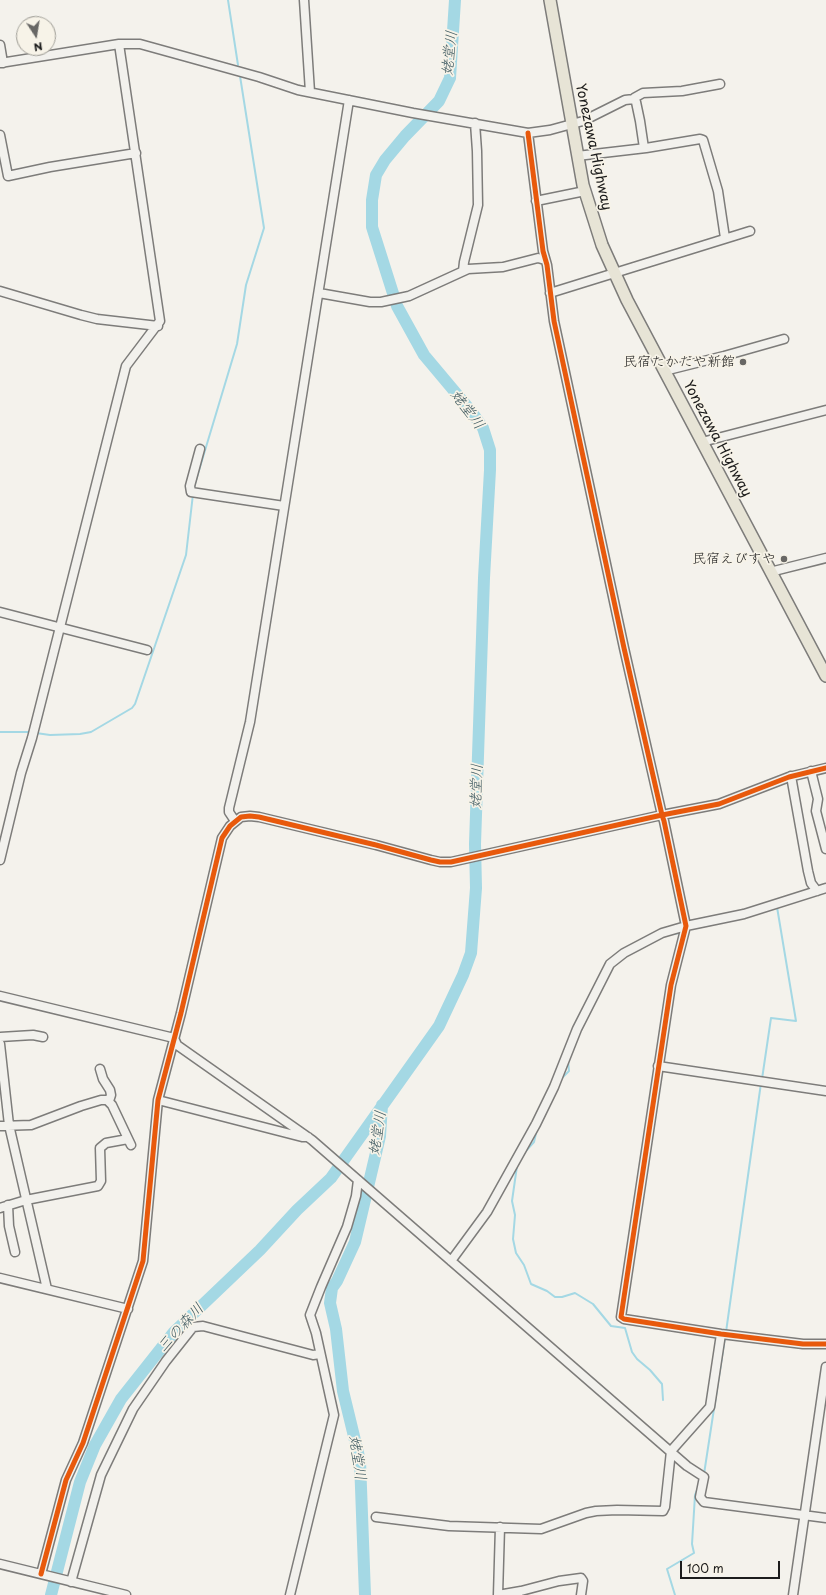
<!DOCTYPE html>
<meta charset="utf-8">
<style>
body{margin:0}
#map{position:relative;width:826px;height:1595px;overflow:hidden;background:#f4f2ec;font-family:"Playpen Sans",sans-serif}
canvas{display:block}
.north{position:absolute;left:16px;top:16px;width:40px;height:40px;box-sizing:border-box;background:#f7f3e8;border:1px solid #9f9d96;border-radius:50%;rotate:168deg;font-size:11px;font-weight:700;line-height:16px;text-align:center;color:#1c1c1c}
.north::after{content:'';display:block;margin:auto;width:14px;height:18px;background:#686765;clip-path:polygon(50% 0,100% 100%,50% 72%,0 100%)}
.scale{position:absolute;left:680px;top:1561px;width:100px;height:18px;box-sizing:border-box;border:2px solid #1c1c1c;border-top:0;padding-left:5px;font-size:12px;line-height:14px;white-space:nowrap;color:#1c1c1c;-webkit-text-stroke:3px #f7f3e8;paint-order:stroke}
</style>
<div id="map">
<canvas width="826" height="1595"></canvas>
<div class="north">N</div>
<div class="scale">100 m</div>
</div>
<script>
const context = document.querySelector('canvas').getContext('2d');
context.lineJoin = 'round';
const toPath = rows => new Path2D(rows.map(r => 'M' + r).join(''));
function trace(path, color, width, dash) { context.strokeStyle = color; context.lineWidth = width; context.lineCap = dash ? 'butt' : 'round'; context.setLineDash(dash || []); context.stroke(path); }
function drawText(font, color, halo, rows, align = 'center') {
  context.font = font + ' "Playpen Sans","Klee One",sans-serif'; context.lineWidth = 3.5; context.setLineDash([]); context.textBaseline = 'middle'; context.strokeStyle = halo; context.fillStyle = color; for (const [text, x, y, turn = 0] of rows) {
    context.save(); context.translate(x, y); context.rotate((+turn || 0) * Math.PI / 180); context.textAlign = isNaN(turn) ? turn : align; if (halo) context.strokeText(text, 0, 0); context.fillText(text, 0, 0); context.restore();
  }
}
trace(toPath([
 [228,0,238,65],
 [194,487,237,344,246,285,264,228,240,76],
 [0,732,31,732],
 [36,733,50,735,80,734,91,732,132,708,135,704,186,555,193,494],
 [670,934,681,933],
 [636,951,654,941],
 [762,1079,771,1018,796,1021,777,907],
 [560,1080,569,1071,568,1060],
 [524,1153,534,1142,537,1129],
 [517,1166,512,1201,515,1215,513,1239,516,1253,524,1265,531,1284,547,1291,555,1297,562,1297,575,1293,593,1304,611,1326,625,1328,632,1352,637,1359,650,1370,662,1384,663,1400],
 [726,1332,761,1083],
 [704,1474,725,1337],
 [675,1595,667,1569,694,1553,692,1544,695,1495,698,1488]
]), '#a4d8e4', 2);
trace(toPath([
 [51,1595,80,1482,95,1445,121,1399,174,1332,260,1250,297,1210,331,1178,439,1026,463,975,471,953,476,888,475,844,484,578,490,470,490,450,483,428,471,411,424,355,397,306,372,227,372,200,376,175,385,160,405,136,439,101,450,78,455,0],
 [365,1595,360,1461,343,1391,336,1329,330,1303,332,1288,337,1281,355,1242,380,1136,382,1105]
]), '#a4d8e4', 12);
const minor = toPath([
 [304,0,310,92],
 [0,45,3,63],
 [0,63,119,44,140,44,259,77,298,90,413,113,528,133,550,130,583,121,625,100,634,99,636,102,640,121,644,148],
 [634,99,634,98,643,93,682,91,720,84],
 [528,133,543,251,547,265,554,321,624,648,662,815,664,821,686,926,671,985,621,1317,624,1319,721,1334,803,1344,826,1344],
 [0,135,8,176,50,167,136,153],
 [577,156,646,148,700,139,703,140,718,191,725,238],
 [536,201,585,191],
 [463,271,464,262,478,205,477,151,475,123],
 [0,291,81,315,97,319,158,326],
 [319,293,370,302,381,302,409,296,468,269,503,267,538,258,545,260],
 [550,293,750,231],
 [664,371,724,356,784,339],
 [702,442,826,410],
 [200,449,190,486,191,492,284,506],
 [770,572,826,558],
 [0,612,147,650],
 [811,771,818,799,816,811,826,849],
 [791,776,808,871,811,883,817,891],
 [235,821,229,812,229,808,250,722,349,100],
 [0,860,21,773,32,738,126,366,160,321,119,44],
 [0,996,174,1038,177,1045,312,1140,687,1466,704,1477,700,1497,704,1502,826,1518],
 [0,1037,33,1035,43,1037],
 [0,1044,9,1125,47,1289],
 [658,1066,826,1091],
 [100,1069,103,1079,110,1090,111,1095,109,1101],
 [158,1100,302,1137,308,1137],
 [0,1126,31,1125,81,1106,101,1100,107,1100,112,1105,131,1145],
 [8,1205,9,1226,15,1252],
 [0,1208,26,1200,98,1186,101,1181,100,1148,106,1143,128,1139],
 [451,1261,487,1212,536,1124,554,1087,577,1029,610,964,624,953,662,933,686,926,744,914,826,888],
 [0,1278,128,1309],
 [376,1517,449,1526,541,1529,586,1513,596,1511,617,1510,663,1511,665,1507,671,1451,710,1407,721,1334],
 [0,1564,126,1595],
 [41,1574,66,1480,83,1443,143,1261,158,1100,181,1013,222,838,230,826,241,817,250,816,259,817,376,845,431,860,440,862,451,862,662,815,719,804,789,777,826,768],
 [71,1582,101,1475,133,1409,166,1361,193,1327,203,1326,313,1355,320,1354],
 [290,1595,334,1415,316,1333,310,1315,321,1287,347,1227,356,1196,358,1180],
 [498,1595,521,1591,559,1581,581,1578,583,1581,581,1595],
 [498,1595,500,1527],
 [793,1595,826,1367]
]);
const highway = toPath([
 [550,0,583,185,602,245,627,300,826,676]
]);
trace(minor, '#7d7c7a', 11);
trace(highway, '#7d7c7a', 14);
trace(minor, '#f2f1ed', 8);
trace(highway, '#e7e4d6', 11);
trace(toPath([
 [528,133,543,251,547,265,554,321,624,648,662,815,664,821,686,926,671,985,621,1317,624,1319,721,1334,803,1344,826,1344],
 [41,1574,66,1480,83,1443,143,1261,158,1100,181,1013,222,838,230,826,241,817,250,816,259,817,376,845,431,860,440,862,451,862,662,815,719,804,789,777,826,768]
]), '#e8590c', 5);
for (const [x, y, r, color] of [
 [743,362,4,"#686765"],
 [784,559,4,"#686765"]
]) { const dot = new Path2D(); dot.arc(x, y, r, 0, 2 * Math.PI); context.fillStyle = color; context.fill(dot); trace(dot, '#f7f3e8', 1.5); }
drawText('14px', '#1c1c1c', '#f7f3e8', [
 ["Yonezawa Highway",593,147,78],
 ["Yonezawa Highway",717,439,62]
]);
drawText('14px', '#1c1c1c', '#f7f3e8', [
 ["民宿たかだや新館",735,362],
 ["民宿えびすや",776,559]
], 'right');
drawText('italic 15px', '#3f5a61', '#f7f3e8', [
 ["姥堂川",450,53,-84],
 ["姥堂川",467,410,53],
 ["姥堂川",477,786,-88],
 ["姥堂川",378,1133,-81],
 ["三の森川",181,1328,-47],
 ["姥堂川",357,1458,82]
]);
</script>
